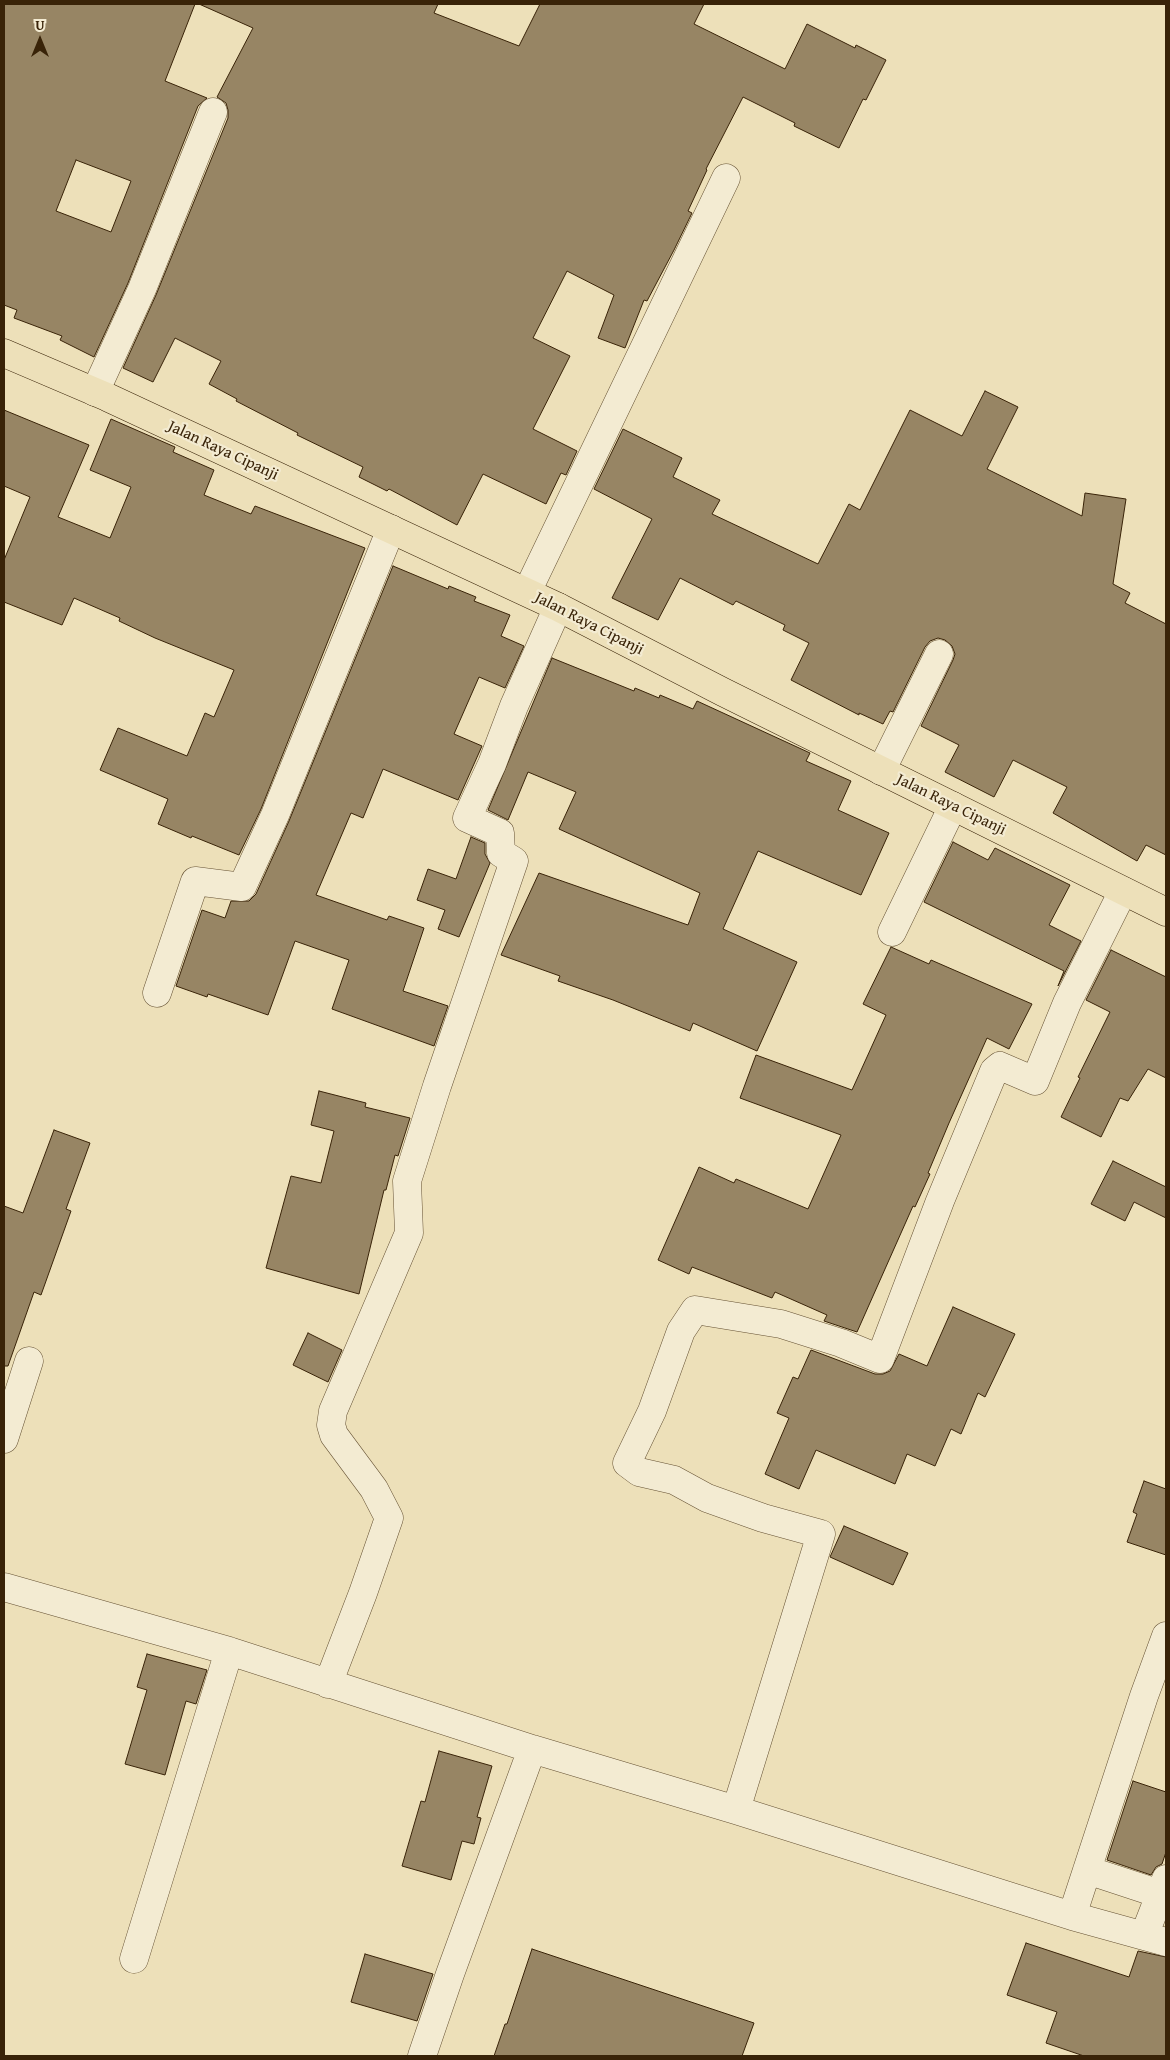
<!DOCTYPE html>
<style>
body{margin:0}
#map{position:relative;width:1170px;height:2060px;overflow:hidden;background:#ede0b9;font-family:"Gentium Book Plus",serif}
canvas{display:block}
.frame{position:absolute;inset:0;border:5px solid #392308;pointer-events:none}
.north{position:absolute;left:15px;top:15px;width:50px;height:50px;-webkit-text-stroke:4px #f3ebd2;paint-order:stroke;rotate:0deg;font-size:14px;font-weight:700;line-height:20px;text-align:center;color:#392308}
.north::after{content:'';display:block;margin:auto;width:18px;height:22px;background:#392308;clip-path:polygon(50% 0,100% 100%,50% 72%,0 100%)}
</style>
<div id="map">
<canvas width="1170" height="2060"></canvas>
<div class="frame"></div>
<div class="north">U</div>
</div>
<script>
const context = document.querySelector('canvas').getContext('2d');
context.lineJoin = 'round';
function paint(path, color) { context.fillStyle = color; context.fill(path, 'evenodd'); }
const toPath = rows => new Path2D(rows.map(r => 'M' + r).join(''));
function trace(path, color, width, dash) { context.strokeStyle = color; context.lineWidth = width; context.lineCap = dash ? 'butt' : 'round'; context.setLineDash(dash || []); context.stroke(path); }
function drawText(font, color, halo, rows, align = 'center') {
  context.font = font + ' "Gentium Book Plus",serif'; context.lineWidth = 4.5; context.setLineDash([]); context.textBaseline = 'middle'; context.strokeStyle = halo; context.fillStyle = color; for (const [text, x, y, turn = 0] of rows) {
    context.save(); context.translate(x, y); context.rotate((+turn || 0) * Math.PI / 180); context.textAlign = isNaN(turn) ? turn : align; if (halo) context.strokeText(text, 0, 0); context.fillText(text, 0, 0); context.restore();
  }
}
const building = toPath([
 [4,4,195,4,165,81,207,98,198,106,128,283,94,357,60,340,62,336,14,318,17,310,4,305,4,4],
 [76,160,131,181,111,232,56,211,76,160],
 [199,4,438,4,434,13,519,46,540,4,704,4,694,24,785,69,807,24,855,48,856,45,886,60,866,100,863,99,839,148,794,126,795,123,743,97,706,169,707,170,688,211,692,213,674,250,647,301,644,300,625,348,598,338,614,295,567,271,533,338,570,356,533,429,577,451,566,475,561,473,546,504,483,474,457,525,389,489,387,491,359,477,363,467,297,435,298,433,236,401,237,399,209,384,221,361,175,338,153,382,123,368,156,295,228,118,228,110,226,103,217,97,253,28,199,4],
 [985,391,1018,407,987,469,1082,516,1085,493,1126,499,1113,584,1130,593,1125,603,1166,624,1166,855,1146,845,1137,861,1053,813,1067,787,1013,760,994,797,945,772,959,745,921,726,953,660,955,654,952,646,945,640,938,638,930,641,925,647,893,712,890,711,883,724,859,713,859,715,791,680,809,643,783,630,785,625,736,601,733,605,680,578,658,620,612,598,652,519,594,489,623,429,682,458,673,477,720,500,712,514,818,564,849,504,860,510,910,410,962,436,985,391],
 [4,410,89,445,58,517,110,538,131,487,90,470,111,419,175,447,173,452,214,470,204,495,251,514,255,506,365,548,261,809,239,855,192,836,191,838,158,824,168,799,100,770,118,728,187,756,205,713,214,717,234,670,155,638,119,621,120,618,74,598,62,625,4,602,4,560,30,497,4,486,4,410],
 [393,566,448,589,449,586,476,597,474,601,510,615,501,636,524,646,505,688,479,677,454,734,482,746,458,800,383,769,363,818,351,813,316,895,387,920,389,916,424,928,403,991,448,1006,434,1046,332,1009,349,960,295,941,268,1015,208,994,207,997,176,986,202,910,225,918,231,901,249,901,256,894,289,821,393,566],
 [552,658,634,691,635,688,659,698,660,695,693,709,697,701,810,753,806,761,851,781,838,810,889,833,861,895,758,851,723,929,797,962,757,1051,693,1023,690,1031,613,1000,558,981,560,976,501,955,539,873,688,925,700,893,559,829,576,792,528,772,508,820,488,810,552,658],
 [471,837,485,843,485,854,490,863,459,937,438,929,445,910,417,900,428,869,456,879,471,837],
 [953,842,988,860,995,848,1070,885,1049,925,1081,941,1058,986,1064,971,924,902,953,842],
 [891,947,929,964,931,960,1032,1004,1009,1049,987,1038,949,1123,928,1173,930,1174,915,1207,913,1206,857,1332,824,1321,827,1315,775,1292,772,1298,692,1267,689,1274,658,1260,699,1167,734,1183,736,1179,808,1209,841,1135,740,1098,756,1055,852,1090,886,1015,863,1004,891,947],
 [1111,950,1166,977,1166,1078,1148,1069,1128,1101,1120,1098,1101,1137,1061,1117,1080,1078,1078,1077,1110,1012,1086,1000,1111,950],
 [319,1091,366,1103,365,1107,410,1118,398,1156,395,1155,386,1190,384,1190,359,1294,266,1268,291,1176,321,1183,334,1131,311,1125,319,1091],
 [54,1130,90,1143,66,1209,71,1211,41,1295,34,1292,8,1366,4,1366,4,1206,23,1213,54,1130],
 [1113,1161,1166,1187,1166,1218,1134,1202,1125,1221,1091,1204,1113,1161],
 [953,1307,1015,1334,985,1397,978,1393,961,1434,951,1429,935,1466,907,1454,895,1484,816,1450,799,1489,765,1474,789,1418,777,1413,793,1377,798,1379,811,1350,875,1374,883,1374,890,1371,899,1354,927,1366,953,1307],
 [308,1333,342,1350,328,1382,293,1365,308,1333],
 [1144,1481,1166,1489,1166,1555,1127,1542,1137,1514,1133,1512,1144,1481],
 [844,1526,908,1553,893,1585,830,1557,844,1526],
 [147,1654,207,1670,196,1704,186,1701,165,1775,125,1764,147,1690,137,1687,147,1654],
 [439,1751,492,1766,477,1817,481,1818,474,1844,462,1841,451,1880,402,1866,421,1801,425,1802,439,1751],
 [1133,1781,1166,1792,1166,1852,1162,1864,1156,1867,1151,1875,1107,1860,1133,1781],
 [1026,1943,1129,1977,1138,1951,1166,1957,1166,2056,1084,2056,1046,2043,1057,2012,1007,1995,1026,1943],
 [532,1949,754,2023,742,2056,494,2056,505,2024,507,2024,532,1949],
 [365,1954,433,1974,417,2021,351,2002,365,1954]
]);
paint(building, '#978564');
trace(building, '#392308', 1);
const minor = toPath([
 [95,392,142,289,213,112],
 [527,592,726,178],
 [881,771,939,654],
 [892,932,953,806],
 [157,993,195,881,242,887,275,815,391,529],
 [4,1439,29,1361],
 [4,1587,229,1651,532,1749,736,1810,1072,1916,1166,1942],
 [328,1684,363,1593,389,1518,374,1489,334,1435,331,1425,333,1411,409,1233,407,1181,437,1086,514,861,501,853,500,833,467,818,492,764,514,706,558,607],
 [736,1810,821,1534,763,1518,707,1498,674,1480,639,1472,627,1463,652,1411,681,1331,695,1310,781,1324,841,1343,880,1359,940,1201,994,1071,1000,1066,1035,1081,1067,1003,1123,891],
 [1087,1870,1166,1896],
 [1072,1916,1144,1696,1166,1636],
 [1144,1936,1166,1879],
 [134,1959,229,1651],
 [422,2056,450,1974,532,1749]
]);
const major = toPath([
 [4,353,107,397,558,607,723,692,1166,912]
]);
trace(minor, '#665234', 29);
trace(major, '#392308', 29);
trace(minor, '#f3ebd2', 28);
trace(major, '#ede0b9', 28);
drawText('16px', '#392308', '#f3ebd2', [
 ["Jalan Raya Cipanji",223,451,25],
 ["Jalan Raya Cipanji",589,624,27],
 ["Jalan Raya Cipanji",951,805,26]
]);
</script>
